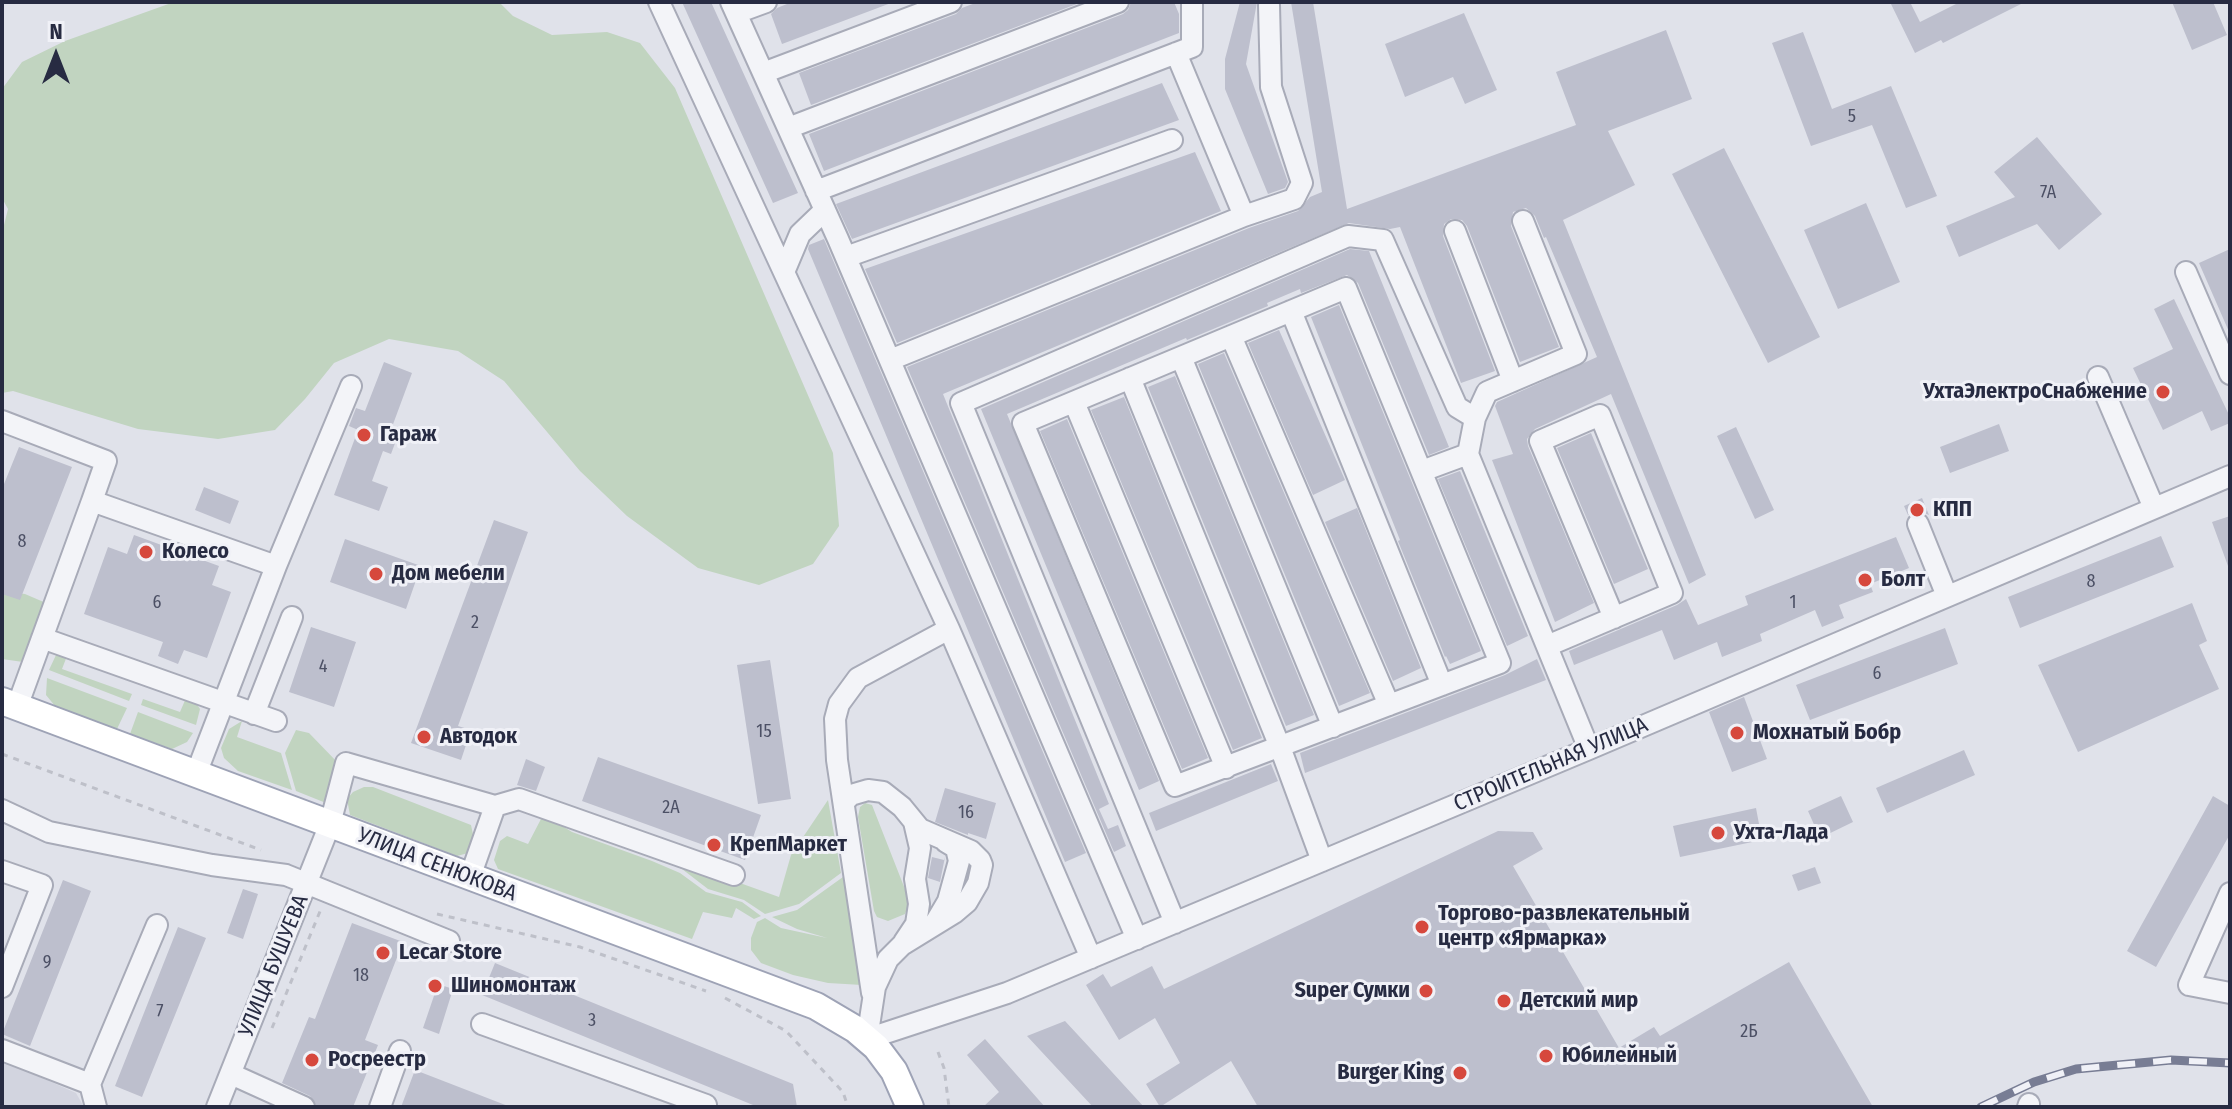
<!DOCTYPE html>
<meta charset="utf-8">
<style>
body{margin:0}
#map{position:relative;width:2232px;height:1109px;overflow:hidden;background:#e0e2ea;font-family:"Fira Sans Condensed",sans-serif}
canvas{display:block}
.frame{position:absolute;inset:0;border:4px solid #272b42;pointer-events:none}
.north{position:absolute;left:16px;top:16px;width:80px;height:80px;-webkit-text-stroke:6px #f0f1f7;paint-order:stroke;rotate:0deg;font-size:22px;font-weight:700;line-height:32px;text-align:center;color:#272b42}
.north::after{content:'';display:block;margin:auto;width:28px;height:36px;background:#272b42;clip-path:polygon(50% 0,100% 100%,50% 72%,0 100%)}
</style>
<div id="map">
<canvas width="2232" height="1109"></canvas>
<div class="frame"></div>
<div class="north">N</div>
</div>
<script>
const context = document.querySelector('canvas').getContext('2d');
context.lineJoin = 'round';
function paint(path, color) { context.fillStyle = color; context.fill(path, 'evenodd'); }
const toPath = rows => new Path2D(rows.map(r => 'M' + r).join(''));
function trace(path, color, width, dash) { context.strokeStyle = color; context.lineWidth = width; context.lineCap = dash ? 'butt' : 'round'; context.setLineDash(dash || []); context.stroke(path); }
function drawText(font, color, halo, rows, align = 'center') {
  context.font = font + ' "Fira Sans Condensed",sans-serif'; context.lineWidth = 6; context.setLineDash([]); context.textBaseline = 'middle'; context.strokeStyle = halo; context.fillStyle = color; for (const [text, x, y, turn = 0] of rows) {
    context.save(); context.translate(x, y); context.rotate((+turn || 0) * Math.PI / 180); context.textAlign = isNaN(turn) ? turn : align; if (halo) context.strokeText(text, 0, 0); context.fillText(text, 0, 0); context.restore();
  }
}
paint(toPath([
 [2,1060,76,1093,84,1107,2,1107]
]), '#d2d4df');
paint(toPath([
 [174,2,499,2,513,16,552,35,607,32,640,43,675,88,833,453,839,526,813,564,759,585,698,568,627,516,580,471,504,381,458,351,389,339,334,363,305,399,275,430,218,439,138,429,13,391,2,393,2,233,8,209,2,198,2,89,22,62,65,41],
 [2,591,25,594,46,603,23,662,2,659],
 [65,654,67,656,62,669,132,694,129,701,49,670,56,655],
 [47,678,127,708,117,729,55,706,46,695],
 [186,698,196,703,200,709,196,725,141,705,143,699,180,712],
 [138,712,193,733,187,742,172,749,130,734],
 [242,721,237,737,281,753,292,790,238,771,224,758,221,748,229,729],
 [296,730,309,733,340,765,326,803,296,791,285,753],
 [364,787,373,787,471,825,474,839,472,847,468,853,457,856,350,815,347,799,353,792],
 [828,800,841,873,799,904,765,914,744,900,708,889,682,869,553,816,779,897,791,855],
 [865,803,872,805,910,902,905,914,888,921,877,917,874,911,858,817,860,807],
 [541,819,551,819,572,832,652,861,680,873,706,892,742,902,761,916,754,919,736,908,732,918,703,912,692,939,498,869,494,860,500,841,507,836,528,844],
 [843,877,862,985,828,983,793,975,761,963,751,950,751,938,757,922,765,918,781,928,827,938,797,929,772,917,797,910]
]), '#c1d4c0');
paint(toPath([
 [682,2,711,2,798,193,773,203],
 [792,2,891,2,891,3,782,44,771,14,777,8],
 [978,2,1082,2,811,105,799,73,956,14,962,8],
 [1131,2,1174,2,1179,14,1179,33,824,171,809,134,1123,14,1128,10],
 [1240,2,1257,2,1246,64,1288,182,1285,188,1268,194,1225,89,1225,59],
 [1291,2,1313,2,1347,209,1576,125,1556,72,1666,30,1692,99,1608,131,1635,185,1563,220,1706,575,1689,584,1611,394,1535,429,1527,439,1528,446,1594,603,1555,622,1492,460,1513,454,1495,406,1497,402,1597,357,1546,237,1544,238,1535,216,1526,208,1513,212,1511,226,1559,347,1520,362,1467,226,1462,220,1451,219,1444,224,1443,236,1495,371,1461,383,1400,227,1390,229,1349,223,943,394,1109,804,1099,809,1108,829,1118,825,1126,846,1114,852,907,367,1249,228,1298,211,1310,197,1322,192],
 [1890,2,1910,2,1920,22,1960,2,2025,2,1943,43,1941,40,1915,53],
 [2172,2,2213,2,2227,35,2192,50],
 [1464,13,1497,90,1465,104,1453,77,1405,97,1385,44],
 [1803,32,1832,109,1891,86,1937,196,1906,208,1872,125,1811,146,1772,43],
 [1162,83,1179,120,852,239,836,204],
 [2037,137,2102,214,2059,250,2037,224,1959,257,1946,226,2015,197,1994,172],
 [1724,148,1820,337,1768,363,1672,174],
 [1195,152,1221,211,897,343,865,269],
 [1866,203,1900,282,1838,309,1804,230],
 [824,239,1086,853,1065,862,808,249,809,245],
 [1350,249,1369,251,1449,447,1429,455,1358,283,1347,275,1301,293,1300,289,1267,303,1268,306,1187,340,1186,338,1007,414,1159,781,1139,790,981,409],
 [2230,249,2230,334,2199,263],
 [2174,299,2230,417,2230,423,2211,431,2202,411,2163,430,2133,368,2173,349,2154,309],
 [1339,305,1481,651,1450,664,1446,656,1445,657,1398,541,1400,540,1311,317],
 [1279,330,1345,480,1313,495,1248,343],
 [1224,353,1370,693,1339,706,1198,364],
 [384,362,412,373,392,427,400,430,391,454,383,451,372,481,388,487,379,511,334,495,358,430,349,426,356,408,365,411],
 [1175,376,1314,715,1286,726,1148,387],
 [1124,397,1262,738,1233,750,1091,410],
 [1067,419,1208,758,1182,769,1040,431],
 [1999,424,2009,451,1950,473,1940,447],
 [1736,427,1774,510,1755,519,1717,436],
 [1591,433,1648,569,1614,584,1557,448],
 [19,447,72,467,20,600,2,594,2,489],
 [1460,471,1528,636,1507,646,1438,479],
 [204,487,239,501,230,524,195,510],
 [1922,498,1929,515,1919,511,1908,515,1904,506],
 [1357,508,1421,668,1393,681,1325,522],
 [2230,516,2230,566,2228,566,2212,522],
 [494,520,528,532,458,726,471,730,461,760,411,743],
 [134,535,219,566,212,585,231,592,207,658,184,650,178,664,158,656,163,642,84,614,108,547,127,554],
 [2161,536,2174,567,2020,628,2008,597],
 [1896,537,1909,568,1870,584,1873,592,1839,605,1844,618,1822,627,1815,610,1760,634,1762,641,1722,657,1717,642,1674,660,1662,630,1574,665,1569,651,1677,605,1686,599,1698,625,1748,605,1745,596],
 [345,539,421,566,406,609,330,582],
 [2192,603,2207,641,2199,645,2219,689,2078,752,2038,665],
 [311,627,356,642,334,707,289,692],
 [1945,628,1958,664,1810,720,1796,685],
 [1537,659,1546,680,1305,773,1300,753,1505,675],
 [770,660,791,799,758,804,737,665],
 [1744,697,1767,759,1732,772,1709,712],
 [1964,750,1975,775,1887,813,1876,788],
 [598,757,761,815,745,860,582,801],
 [526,759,545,767,536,791,517,785],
 [1271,764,1278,781,1156,831,1149,813],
 [945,788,996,803,986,839,968,833,968,835,935,822],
 [1841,796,1853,822,1820,838,1808,811],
 [2213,796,2230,806,2230,834,2156,967,2127,951],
 [1756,808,1762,840,1680,857,1673,826],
 [1498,831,1533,832,1543,849,1513,866,1619,1048,1654,1027,1660,1036,1789,962,1873,1107,1258,1107,1231,1061,1160,1107,1146,1084,1180,1063,1155,1018,1119,1040,1086,985,1103,974,1111,987,1152,966,1164,989],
 [932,857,944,860,945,857,940,882,928,878],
 [1815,867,1821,883,1798,891,1792,875],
 [63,880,91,891,30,1046,2,1034],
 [243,889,258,894,243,939,227,933],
 [352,923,403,942,365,1040,378,1045,353,1107,317,1107,310,1096,282,1083,309,1017,315,1019],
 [178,927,206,938,142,1097,115,1086],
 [495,963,793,1084,797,1107,758,1107,482,995],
 [438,984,453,989,439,1034,423,1028],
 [1065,1021,1090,1048,1144,1107,1093,1107,1027,1036],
 [985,1039,1045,1107,983,1107,999,1092,967,1055],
 [415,1070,508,1106,507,1107,401,1107]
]), '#bdbfcd');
const minor = toPath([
 [659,2,949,629,1091,958],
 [731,2,838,239,1137,939],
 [736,13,766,2],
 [763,73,951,2],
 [788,128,1118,2],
 [816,191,1192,47,1192,2],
 [1244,216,1294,199,1302,183,1271,87,1269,5],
 [1523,221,1576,354,1487,392,1475,418,1468,454,1589,749],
 [1455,231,1513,381],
 [846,257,1172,140],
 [784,272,800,234,825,210],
 [2186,272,2230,374],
 [1346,288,1500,663,1175,786,1023,423,1346,288],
 [1291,311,1442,685],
 [1231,336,1389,705],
 [1181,357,1333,727],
 [890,360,1244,216,1176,53],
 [2098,377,2154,508],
 [1130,378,1280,747,1322,861],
 [1074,402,1226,768],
 [2,421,106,461,92,501,276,566],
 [1422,471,1468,454],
 [1918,524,1947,596],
 [42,638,276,721],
 [1547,646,1672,593,1600,415,1540,441,1614,618],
 [17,707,92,501],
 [254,714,292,617],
 [196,774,276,566,351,386],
 [845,801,851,795,868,790,883,792,902,807,920,829,971,851,980,860,982,865,978,883,967,902,954,913,902,945,888,959,875,987,867,1039,1007,993,1589,749,2230,476],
 [495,806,519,799,734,875],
 [2,810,49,832,212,865,286,875,449,941],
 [2,871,42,885,2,987],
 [2230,893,2189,985,2230,993],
 [935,923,948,901,959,861,956,848,946,842],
 [1175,923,961,403,1348,236,1383,240,1457,407,1475,418],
 [904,942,916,924,919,904,915,879,920,848,914,822],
 [872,993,837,760,835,719,839,704,858,678,949,629],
 [482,1024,706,1105],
 [2,1050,90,1084,96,1107],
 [231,1074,304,1107],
 [90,1084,157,925],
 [217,1107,330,824,346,763,495,806,470,877],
 [380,1107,400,1051],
 [2028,1107,2029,1104]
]);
const major = toPath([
 [2,701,816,1006,855,1029,876,1047,894,1071,910,1107]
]);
trace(minor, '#a8abb8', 24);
trace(major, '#9ea3b6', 30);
trace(toPath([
 [2,754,261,850],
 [437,914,580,947,706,991],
 [725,998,786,1031,843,1092,848,1107],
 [272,1028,321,909],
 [938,1052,944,1068,949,1107]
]), '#bec0c9', 3, [6, 6]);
trace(minor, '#f3f4f8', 20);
trace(major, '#fff', 26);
const rail = toPath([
 [1981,1107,2034,1082,2076,1069,2171,1060,2230,1063]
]);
trace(rail, '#787d94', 9);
trace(rail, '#f0f1f7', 6, [18]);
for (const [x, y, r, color] of [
 [2163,392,8,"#d6483d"],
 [364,435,8,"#d6483d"],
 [1917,510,8,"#d6483d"],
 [146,552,8,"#d6483d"],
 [376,574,8,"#d6483d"],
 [1865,580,8,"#d6483d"],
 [1737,733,8,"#d6483d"],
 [424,737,8,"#d6483d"],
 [1718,833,8,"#d6483d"],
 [714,845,8,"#d6483d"],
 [1422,927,8,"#d6483d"],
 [383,953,8,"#d6483d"],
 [435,986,8,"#d6483d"],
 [1426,991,8,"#d6483d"],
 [1504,1001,8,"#d6483d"],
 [1546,1056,8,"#d6483d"],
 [312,1060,8,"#d6483d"],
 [1460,1073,8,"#d6483d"]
]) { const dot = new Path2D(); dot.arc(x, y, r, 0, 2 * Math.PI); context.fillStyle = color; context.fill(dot); trace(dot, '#f0f1f7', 3); }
drawText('18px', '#4c5065', null, [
 ["5",1852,117],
 ["7А",2048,193],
 ["8",22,542],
 ["8",2091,582],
 ["6",157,603],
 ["1",1793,603],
 ["2",475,623],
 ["4",323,667],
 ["6",1877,674],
 ["15",764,732],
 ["2А",671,808],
 ["16",966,813],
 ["9",47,963],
 ["18",361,976],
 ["7",160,1012],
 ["3",592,1021],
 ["2Б",1749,1032]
]);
drawText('bold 22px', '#272b42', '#f0f1f7', [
 ["УхтаЭлектроСнабжение",2147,392,"right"],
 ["Гараж",380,435],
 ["КПП",1933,510],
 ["Колесо",162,552],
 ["Дом мебели",392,574],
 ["Болт",1881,580],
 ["Мохнатый Бобр",1753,733],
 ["Автодок",440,737],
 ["Ухта-Лада",1734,833],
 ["КрепМаркет",730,845],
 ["Торгово-развлекательный",1438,914],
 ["центр «Ярмарка»",1438,939],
 ["Lecar Store",399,953],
 ["Шиномонтаж",451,986],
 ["Super Сумки",1410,991,"right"],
 ["Детский мир",1520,1001],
 ["Юбилейный",1562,1056],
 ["Росреестр",328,1060],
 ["Burger King",1444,1073,"right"]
], 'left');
drawText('22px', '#272b42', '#f0f1f7', [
 ["СТРОИТЕЛЬНАЯ УЛИЦА",1551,765,-23],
 ["УЛИЦА СЕНЮКОВА",437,865,21],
 ["УЛИЦА БУШУЕВА",274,966,-68]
]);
</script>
